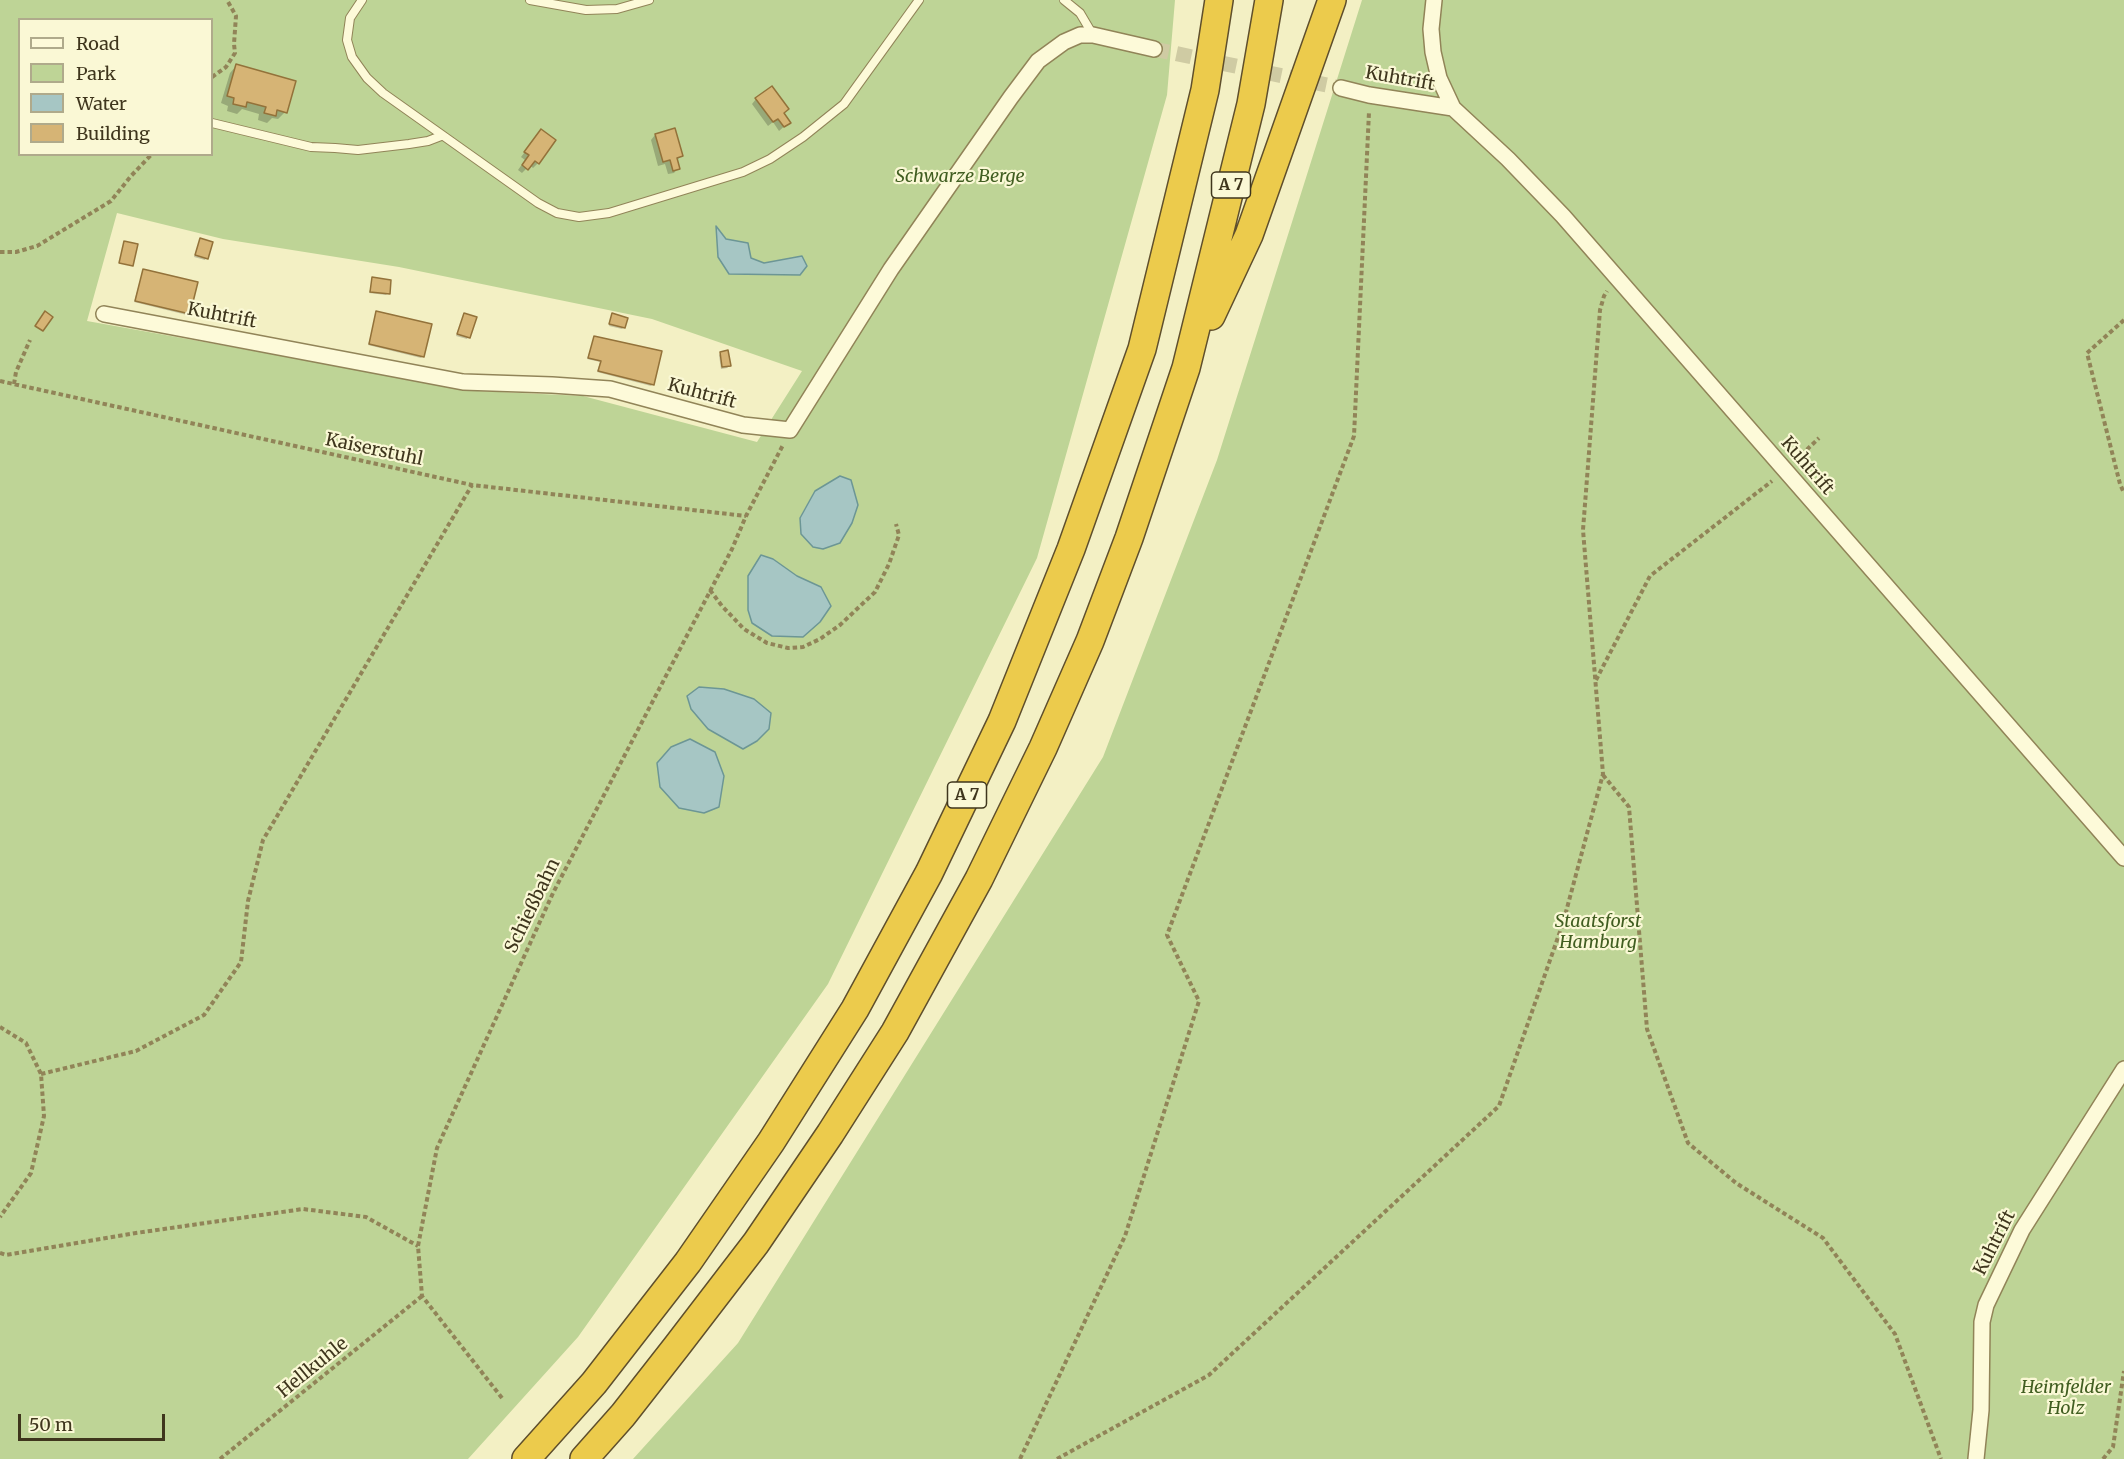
<!DOCTYPE html>
<meta charset="utf-8">
<style>
body{margin:0}
#map{position:relative;width:2124px;height:1459px;overflow:hidden;background:#f3f0c4;font-family:Merriweather,serif}
canvas{display:block}
.legend{position:absolute;left:18px;top:18px;width:195px;height:138px;box-sizing:border-box;background:#faf8d5;border:2px solid #afaa8b;margin:0;padding:8px 10px;list-style:none;font-size:18px;color:#3f361d}
.legend li{display:flex;align-items:center;gap:12px;height:30px}
.legend b{width:30px;border:2px solid #afaa8b}
.scale{position:absolute;left:18px;top:1414px;width:147px;height:27px;box-sizing:border-box;border:3px solid #3f361d;border-top:0;padding-left:8px;font-size:18px;line-height:21px;white-space:nowrap;color:#3f361d;-webkit-text-stroke:4px #faf8d5;paint-order:stroke}
</style>
<div id="map">
<canvas width="2124" height="1459"></canvas>
<ul class="legend">
<li><b style="height:8px;background:#fdfad9"></b>Road</li>
<li><b style="height:16px;background:#bed496"></b>Park</li>
<li><b style="height:16px;background:#a6c6c4"></b>Water</li>
<li><b style="height:16px;background:#d6b475"></b>Building</li>
</ul>
<div class="scale">50 m</div>
</div>
<script>
const context = document.querySelector('canvas').getContext('2d');
context.lineJoin = 'round';
function paint(path, color) { context.fillStyle = color; context.fill(path, 'evenodd'); }
const toPath = rows => new Path2D(rows.map(r => 'M' + r).join(''));
function trace(path, color, width, dash) { context.strokeStyle = color; context.lineWidth = width; context.lineCap = dash ? 'butt' : 'round'; context.setLineDash(dash || []); context.stroke(path); }
function drawText(font, color, halo, rows, align = 'center') {
  context.font = font + ' Merriweather,serif'; context.lineWidth = 4.5; context.setLineDash([]); context.textBaseline = 'middle'; context.strokeStyle = halo; context.fillStyle = color; for (const [text, x, y, turn = 0] of rows) {
    context.save(); context.translate(x, y); context.rotate((+turn || 0) * Math.PI / 180); context.textAlign = isNaN(turn) ? turn : align; if (halo) context.strokeText(text, 0, 0); context.fillText(text, 0, 0); context.restore();
  }
}
paint(toPath([
 [0,0,1175,0,1167,95,1037,558,828,984,578,1337,468,1459,0,1459],
 [20,20,212,20,212,154,20,154],
 [117,213,223,239,399,267,652,319,802,371,757,442,583,396,478,391,87,321],
 [717,227,726,239,751,258,764,263,802,256,729,274],
 [850,480,858,505,801,534,800,517,815,491],
 [773,559,797,576,821,587,831,606,820,622],
 [1362,0,2124,0,2124,1459,633,1459,738,1343,1103,757,1217,460]
]), '#bed496');
const water = toPath([
 [716,226,726,239,748,243,751,258,764,263,802,256,807,266,800,275,729,274,718,257,716,226],
 [840,476,851,480,858,505,852,523,840,543,823,549,813,547,801,534,800,518,815,491,840,476],
 [761,555,773,559,797,576,821,587,831,606,820,622,803,637,772,636,752,623,748,610,748,576,761,555],
 [699,687,724,689,754,699,771,713,769,729,757,741,743,749,708,729,691,709,687,696,699,687],
 [690,739,715,752,724,776,719,807,704,813,679,808,660,787,657,763,671,747,690,739]
]);
paint(water, '#a6c6c4');
trace(water, '#6c9695', 1.5);
paint(toPath([
 [237,65,285,112,278,119,272,118,267,123,258,120,259,114,242,109,237,114,227,111,228,106,221,103,230,73],
 [756,99,782,113,789,122,779,131,773,122,768,126,752,104],
 [541,131,538,163,533,168,530,165,522,173,518,170,525,160,521,157],
 [655,135,681,156,676,161,678,168,674,173,668,174,665,164,658,166,651,140],
 [200,240,206,258,205,260,194,257],
 [143,270,189,313,187,315,134,302],
 [373,279,388,293,386,295,369,293],
 [377,313,423,356,421,358,368,345],
 [465,314,468,337,467,339,456,336],
 [611,317,624,327,622,329,609,326],
 [594,338,653,384,651,386,597,372,600,362,587,359],
 [721,353,729,366,727,368,721,369,719,355]
]), '#0003');
const building = toPath([
 [236,64,296,81,287,113,277,110,276,116,264,113,266,107,247,102,246,107,233,104,234,98,227,96,236,64],
 [772,86,789,109,784,113,791,123,784,127,778,119,773,122,755,98,772,86],
 [675,128,683,156,677,158,680,169,673,171,670,160,663,162,655,134,675,128],
 [541,129,556,140,539,164,535,161,528,170,522,165,529,155,524,152,541,129],
 [200,238,213,242,208,259,195,255,200,238],
 [124,241,138,244,133,266,119,263,124,241],
 [143,269,198,282,190,314,135,301,143,269],
 [372,277,391,280,390,294,370,292,372,277],
 [45,311,53,317,43,331,35,326,45,311],
 [376,311,432,324,424,357,369,344,376,311],
 [464,313,477,317,470,338,457,334,464,313],
 [612,313,628,318,625,328,609,324,612,313],
 [594,336,662,351,654,385,598,371,601,361,588,358,594,336],
 [728,350,731,366,722,367,720,352,728,350]
]);
paint(building, '#d6b475');
trace(building, '#93723a', 1.5);
trace(toPath([
 [1154,49,1341,88]
]), '#cfcba3', 15, [15, 8]);
const service = toPath([
 [362,0,350,18,347,40,352,57,367,78,383,93,538,203,557,213,579,217,609,213,743,172,770,159,803,137,844,104,919,0],
 [530,0,586,10,617,9,649,0],
 [1064,0,1080,13,1093,35],
 [212,123,311,147,335,148,358,150,409,144,428,141,441,136]
]);
const minor = toPath([
 [1434,0,1431,29,1433,52,1439,78,1453,108,1508,159,1563,216,2124,858],
 [1341,88,1369,95,1453,108],
 [104,314,463,382,552,385,610,389,743,425,790,430,891,269,1011,97,1038,61,1064,42,1080,35,1093,35,1154,49],
 [1976,1459,1981,1410,1982,1322,1986,1305,2022,1230,2124,1069]
]);
const motorway = toPath([
 [1211,316,1249,235,1332,0],
 [526,1459,594,1383,688,1262,771,1142,855,1009,929,873,1002,721,1071,549,1142,349,1205,90,1219,0],
 [584,1459,623,1415,677,1346,756,1243,830,1134,895,1032,979,879,1043,748,1090,641,1129,538,1186,368,1251,104,1269,0]
]);
trace(service, '#918458', 10);
trace(minor, '#918458', 18);
trace(motorway, '#5f4f2c', 30);
trace(toPath([
 [212,77,226,67,235,53,234,44,236,16,227,0],
 [0,252,16,252,37,246,111,201,131,176,152,154],
 [2124,320,2087,353,2120,484,2124,493],
 [0,381,472,485,746,516],
 [14,384,16,372,30,340],
 [1796,460,1819,438],
 [710,590,722,606,744,629,767,643,788,648,803,647,820,639,840,625,875,592,889,564,899,535,896,524],
 [1596,680,1650,576,1772,481],
 [1603,775,1629,807,1647,1029,1688,1143,1736,1183,1823,1238,1895,1334,1941,1459],
 [0,1027,26,1043,41,1074,44,1116,31,1173,0,1217],
 [41,1074,136,1051,204,1015,241,962,248,901,263,840,472,485],
 [0,1253,6,1255,136,1233,303,1209,366,1217,418,1246],
 [502,1398,422,1296,418,1246,437,1148,553,893,732,549,746,516,783,445],
 [220,1459,422,1296],
 [1020,1459,1125,1236,1199,1001,1167,935,1354,436,1369,112],
 [1057,1459,1209,1375,1499,1106,1563,923,1603,774,1583,530,1600,310,1604,296,1607,291],
 [2103,1459,2113,1447,2124,1371]
]), '#918458', 4, [4.5, 3]);
trace(service, '#fdfad9', 8);
trace(minor, '#fdfad9', 15);
trace(motorway, '#eccb4c', 27);
for (const [x, y, w] of [
 [1231,185,39],
 [967,795,39]
]) { const box = new Path2D(); box.roundRect(x - w / 2, y - 13, w, 26, 4.5); context.fillStyle = '#faf8d5'; context.fill(box); trace(box, '#3f361d', 1.5); }
drawText('bold 16px', '#3f361d', null, [
 ["A 7",1231,185],
 ["A 7",967,795]
]);
drawText('18px', '#3f361d', '#faf8d5', [
 ["Kuhtrift",1400,79,10],
 ["Kuhtrift",222,316,11],
 ["Kuhtrift",702,394,15],
 ["Kaiserstuhl",374,450,12],
 ["Kuhtrift",1807,466,49],
 ["Schießbahn",533,906,-64],
 ["Kuhtrift",1995,1243,-63],
 ["Hellkuhle",313,1368,-39]
]);
drawText('italic 18px', '#415e21', '#faf8d5', [
 ["Schwarze Berge",960,177],
 ["Staatsforst",1598,922],
 ["Hamburg",1598,943],
 ["Heimfelder",2066,1388],
 ["Holz",2066,1409]
]);
</script>
